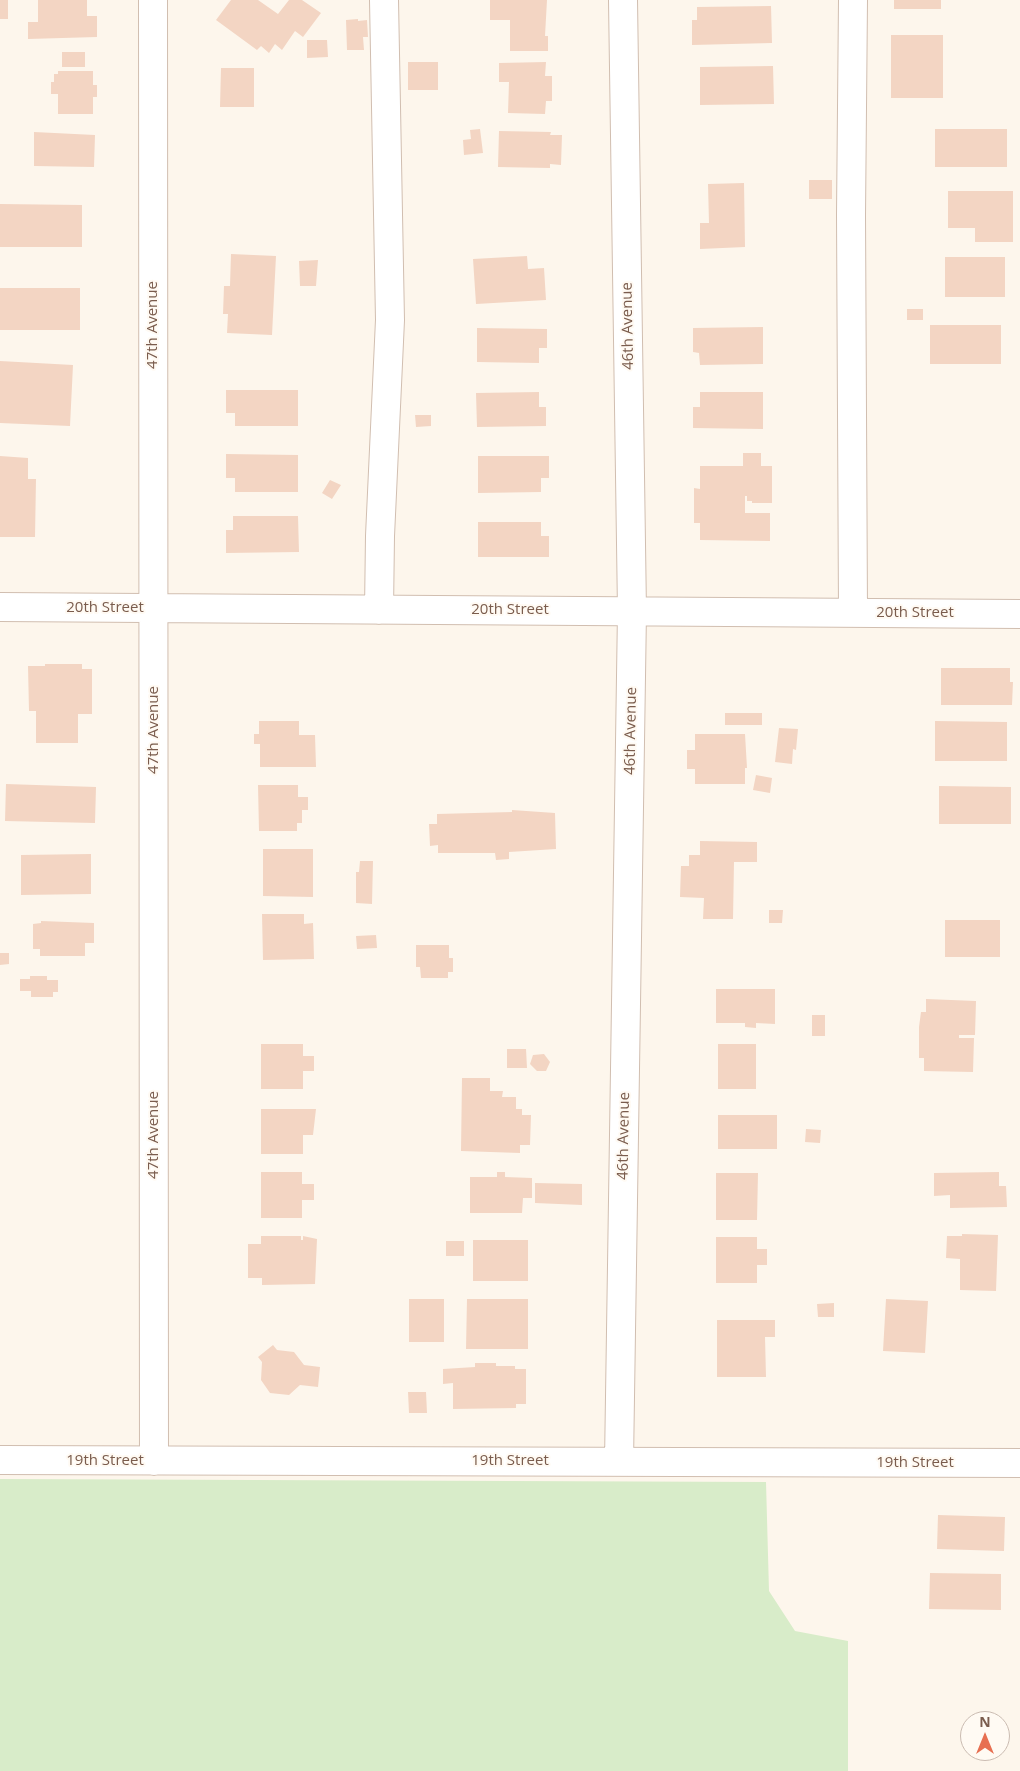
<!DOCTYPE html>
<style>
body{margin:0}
#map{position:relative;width:1020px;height:1771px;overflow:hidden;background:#fdf6ec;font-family:"Open Sans",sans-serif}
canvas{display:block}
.north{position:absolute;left:960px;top:1711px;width:50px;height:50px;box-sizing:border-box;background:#fffaf3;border:1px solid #cabbb1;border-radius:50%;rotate:0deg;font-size:14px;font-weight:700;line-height:20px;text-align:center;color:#7a5c4d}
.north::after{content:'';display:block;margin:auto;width:18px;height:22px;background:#e76f51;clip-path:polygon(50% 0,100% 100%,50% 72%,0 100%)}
</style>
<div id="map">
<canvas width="1020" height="1771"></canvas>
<div class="north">N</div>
</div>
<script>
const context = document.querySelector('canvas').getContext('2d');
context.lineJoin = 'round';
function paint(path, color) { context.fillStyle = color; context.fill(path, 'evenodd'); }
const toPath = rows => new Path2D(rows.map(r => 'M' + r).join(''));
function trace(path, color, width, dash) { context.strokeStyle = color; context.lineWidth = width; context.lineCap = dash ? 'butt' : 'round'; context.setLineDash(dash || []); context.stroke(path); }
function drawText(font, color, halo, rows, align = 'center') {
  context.font = font + ' "Open Sans",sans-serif'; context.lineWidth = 4; context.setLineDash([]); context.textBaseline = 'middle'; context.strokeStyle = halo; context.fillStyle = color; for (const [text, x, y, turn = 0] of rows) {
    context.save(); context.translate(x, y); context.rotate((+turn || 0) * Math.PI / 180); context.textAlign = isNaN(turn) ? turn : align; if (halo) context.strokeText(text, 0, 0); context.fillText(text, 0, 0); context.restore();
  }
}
paint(toPath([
 [0,1479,766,1482,769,1591,795,1631,848,1641,848,1771,0,1771]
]), '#d8ecc9');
paint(toPath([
 [0,0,8,0,8,19,0,19],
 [38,0,87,0,87,16,97,16,97,37,28,39,28,22,38,22],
 [231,0,258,0,278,14,289,0,302,0,321,13,303,37,295,31,282,50,275,44,269,53,261,46,257,50,216,20],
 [490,0,547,0,545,36,548,36,548,51,510,51,510,20,490,20],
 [894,0,941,0,941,9,894,9],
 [771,6,772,43,692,45,692,20,697,20,697,7],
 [358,19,358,21,367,20,368,37,363,37,364,50,347,50,346,20],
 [891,35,943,35,943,98,891,98],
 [307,40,327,40,328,57,307,58],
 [62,52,85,52,85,67,62,67],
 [408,62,438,62,438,90,408,90],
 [546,62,545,76,552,76,552,101,546,101,545,114,508,113,509,82,499,82,499,63],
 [773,66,774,104,700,105,700,67],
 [221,68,254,68,254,107,220,107],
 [58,71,93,71,93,85,97,85,97,97,93,97,93,114,58,114,58,94,51,94,51,82,54,82,54,74,58,74],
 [480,129,483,153,464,155,463,140,471,139,470,130],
 [935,129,1007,129,1007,167,935,167],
 [499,131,551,132,550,135,562,135,561,165,550,164,550,168,498,167],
 [34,132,95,135,94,167,34,166],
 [809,180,832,180,832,199,809,199],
 [744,183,745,247,700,249,700,223,709,223,708,184],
 [948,191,1013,191,1013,242,975,242,975,228,948,228],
 [0,204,82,205,82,247,0,247],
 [231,254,276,256,272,335,227,333,228,314,223,314,224,286,230,286],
 [527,256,528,269,544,268,546,300,476,304,473,259],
 [945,257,1005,257,1005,297,945,297],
 [318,260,316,286,300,286,299,261],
 [0,288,80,288,80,330,0,330],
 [907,309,923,309,923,320,907,320],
 [930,325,1001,325,1001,364,930,364],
 [763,327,763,364,700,365,699,353,693,352,693,328],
 [477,328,547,329,547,348,539,348,539,363,477,362],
 [0,361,73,365,70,426,0,423],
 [226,390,298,390,298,426,235,426,235,413,226,413],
 [539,392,539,407,546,407,546,426,477,427,476,393],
 [700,392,763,392,763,429,693,428,693,407,700,407],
 [415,415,431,415,431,426,416,427],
 [743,453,761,453,761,466,772,466,772,503,752,503,752,501,747,501,747,496,745,496,745,513,770,513,770,541,700,540,700,523,694,523,694,488,700,489,700,466,743,466],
 [226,454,298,455,298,492,235,492,235,478,226,478],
 [0,456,28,458,28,479,36,479,35,537,0,537],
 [478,456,549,456,549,478,541,478,541,492,478,493],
 [330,480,341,485,332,499,322,493],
 [233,516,298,516,299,552,226,553,226,530,233,530],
 [478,522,541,522,541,536,549,536,549,557,478,557],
 [45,664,82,664,82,669,92,669,92,714,78,714,78,743,36,743,36,711,29,711,28,666,45,666],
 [941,668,1010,668,1010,682,1013,682,1012,705,941,705],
 [725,713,762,713,762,725,725,725],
 [259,721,299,721,299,735,315,735,316,767,260,767,260,744,254,744,254,734,259,734],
 [935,721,1007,722,1007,761,935,761],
 [779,728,798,729,796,750,793,749,792,764,775,762],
 [695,734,745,734,747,768,745,768,745,784,695,784,695,769,687,769,687,750,695,750],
 [756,775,772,778,770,793,753,790],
 [6,784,96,787,95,823,5,821],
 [258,785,298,785,298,797,308,797,308,810,302,810,302,823,297,823,297,831,259,831],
 [939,786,1011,787,1011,824,939,824],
 [512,810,555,813,556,849,509,852,509,859,496,860,495,853,438,853,438,845,430,846,429,824,437,824,437,814,512,812],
 [700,841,757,842,757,862,734,862,733,919,703,919,704,898,680,897,681,866,689,866,689,855,700,855],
 [263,849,313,849,313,897,263,896],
 [91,854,91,894,21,895,21,855],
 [360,861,373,861,372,904,356,903,356,872,359,872],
 [769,910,783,910,782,923,769,923],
 [262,914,304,914,304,924,313,923,314,959,263,960],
 [945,920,1000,920,1000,957,945,957],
 [41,921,94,923,94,943,85,943,85,956,40,956,40,949,33,949,33,924,41,923],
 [376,935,377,948,357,949,356,936],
 [416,945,449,945,449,958,453,958,453,972,448,972,448,978,421,978,420,967,416,967],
 [0,953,9,953,9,964,0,965],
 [30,976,47,976,47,980,58,980,58,992,53,992,53,997,31,997,31,991,20,991,20,979,30,979],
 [716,989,775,989,775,1024,756,1023,756,1028,745,1027,745,1023,716,1023],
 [926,999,976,1001,975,1035,959,1035,959,1038,974,1038,973,1072,924,1071,924,1058,919,1058,919,1027,921,1012,926,1012],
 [812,1015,825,1015,825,1036,812,1036],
 [261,1044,303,1044,303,1056,314,1056,314,1071,303,1071,303,1089,261,1089],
 [718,1044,756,1044,756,1089,718,1089],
 [507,1049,526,1049,527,1068,507,1068],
 [544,1054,550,1062,546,1071,537,1071,530,1064,533,1055],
 [462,1078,490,1078,490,1091,503,1091,502,1097,516,1097,516,1109,522,1109,522,1115,531,1115,530,1145,520,1145,520,1153,461,1151],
 [261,1109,316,1109,313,1135,303,1135,303,1154,261,1154],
 [718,1115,777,1115,777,1149,718,1149],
 [806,1129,821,1130,820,1143,805,1142],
 [261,1172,302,1172,302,1184,314,1184,314,1200,302,1200,302,1218,261,1218],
 [497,1172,505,1172,505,1177,532,1178,532,1198,523,1198,522,1213,470,1213,470,1177,497,1177],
 [999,1172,999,1186,1006,1186,1007,1207,950,1208,950,1195,934,1196,934,1173],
 [716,1173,758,1173,757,1220,716,1220],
 [535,1183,582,1184,582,1205,535,1203],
 [962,1234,998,1235,996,1291,960,1290,960,1259,946,1258,947,1236,962,1236],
 [261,1236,301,1236,301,1240,303,1240,303,1236,317,1239,315,1284,262,1285,262,1278,248,1278,248,1244,261,1244],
 [716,1237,757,1237,757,1249,767,1249,767,1265,757,1265,757,1283,716,1283],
 [473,1240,528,1240,528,1281,473,1281],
 [446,1241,464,1241,464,1256,446,1256],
 [409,1299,444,1299,444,1342,409,1342],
 [467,1299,528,1299,528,1349,466,1349],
 [886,1299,928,1301,925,1353,883,1351],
 [834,1303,834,1317,818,1317,817,1304],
 [717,1320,775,1320,775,1337,765,1337,766,1377,717,1377],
 [273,1345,277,1350,294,1352,304,1365,320,1367,318,1387,300,1385,289,1395,270,1393,261,1380,262,1362,258,1357],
 [475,1363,496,1363,496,1366,515,1366,515,1369,526,1369,526,1404,516,1404,516,1408,453,1409,453,1383,443,1384,443,1369,475,1367],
 [408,1392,426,1392,427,1413,409,1413],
 [938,1515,1005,1517,1004,1551,937,1549],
 [930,1573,1001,1574,1001,1610,929,1609]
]), '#f3d5c3');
const minor = toPath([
 [153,0,154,1461],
 [853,0,851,215,853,612],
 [0,607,1020,614],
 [379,610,380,536,390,320,384,0],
 [0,1460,1020,1463],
 [619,1462,632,611,623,0]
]);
trace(minor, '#d1beb0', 30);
trace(minor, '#fff', 28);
drawText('15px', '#7a5c4d', '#fffaf3', [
 ["47th Avenue",153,325,-90],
 ["46th Avenue",628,326,-91],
 ["20th Street",105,608],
 ["20th Street",510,610],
 ["20th Street",915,613],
 ["47th Avenue",154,730,-90],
 ["46th Avenue",631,731,-89],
 ["47th Avenue",154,1135,-90],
 ["46th Avenue",624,1136,-89],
 ["19th Street",105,1461],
 ["19th Street",510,1461],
 ["19th Street",915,1463]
]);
</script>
